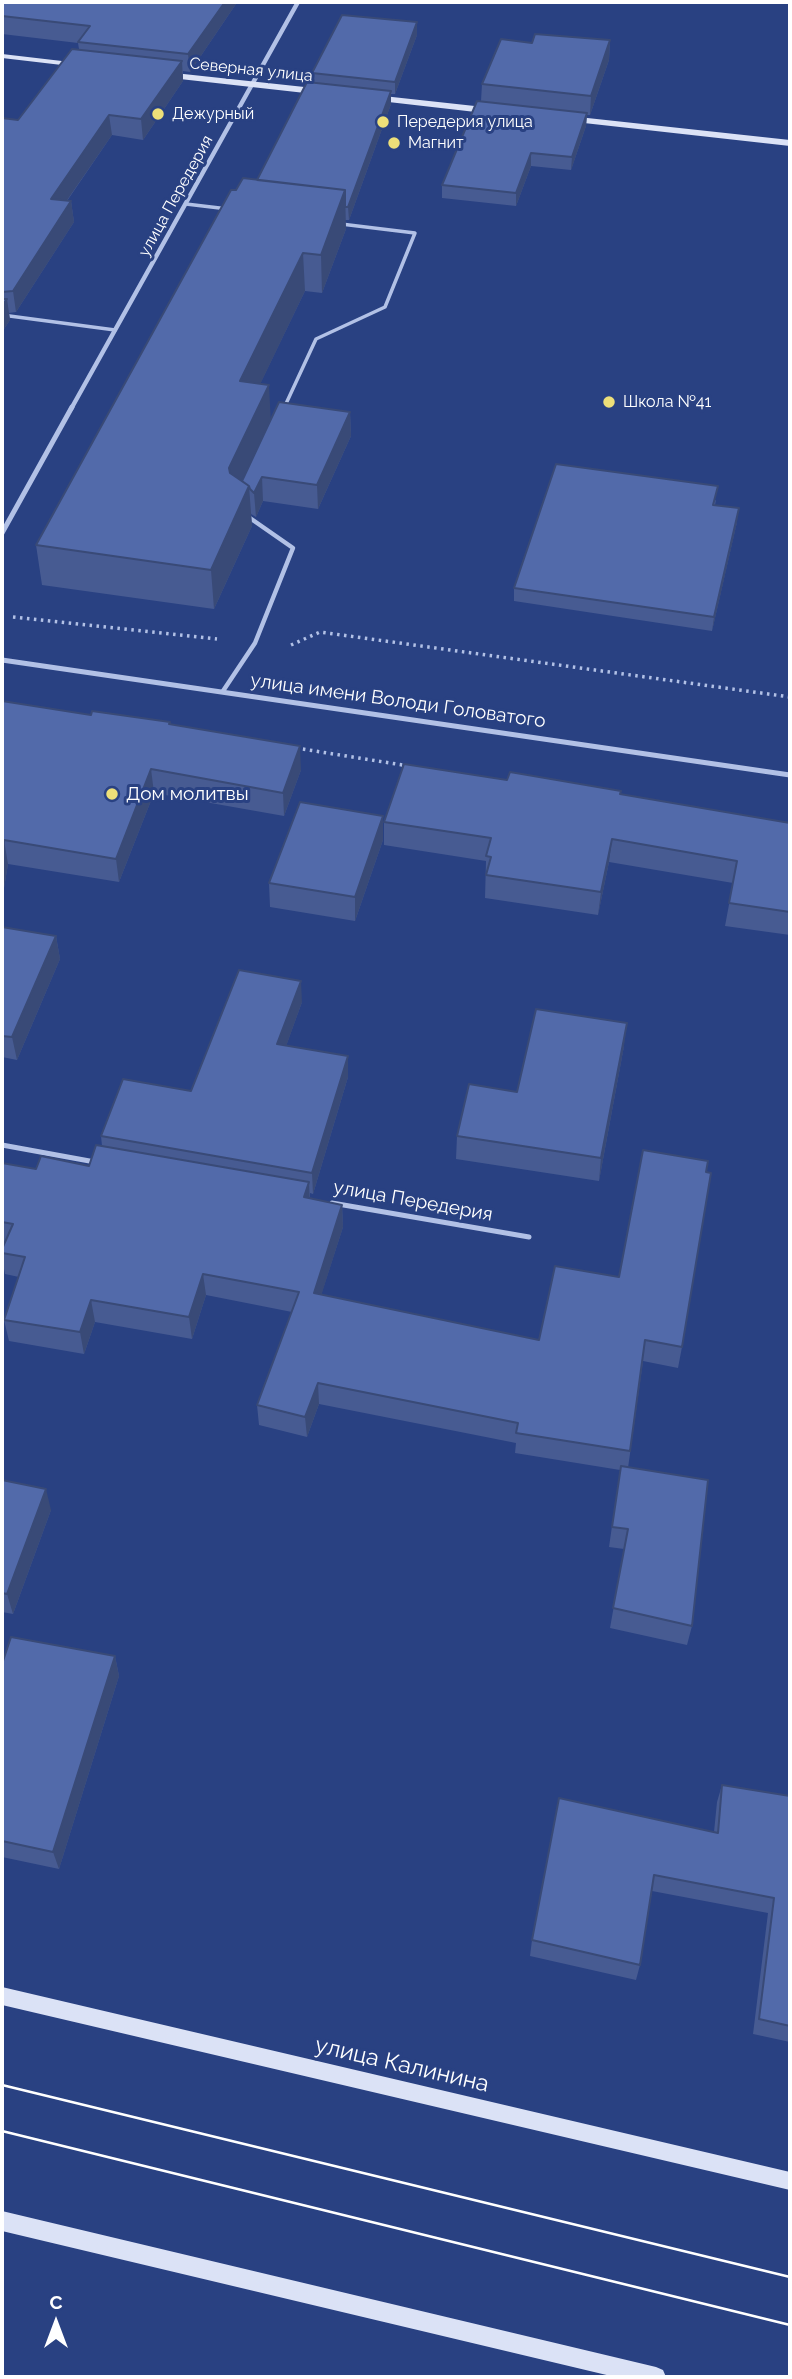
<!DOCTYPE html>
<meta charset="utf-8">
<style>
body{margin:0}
#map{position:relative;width:792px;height:2379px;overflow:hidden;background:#294182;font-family:Raleway,sans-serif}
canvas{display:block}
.frame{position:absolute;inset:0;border:4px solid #fff;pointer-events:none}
.north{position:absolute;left:21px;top:2288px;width:70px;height:70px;-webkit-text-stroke:5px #294182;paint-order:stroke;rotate:0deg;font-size:19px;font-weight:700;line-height:28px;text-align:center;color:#fff}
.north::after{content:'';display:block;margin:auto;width:24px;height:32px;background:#fff;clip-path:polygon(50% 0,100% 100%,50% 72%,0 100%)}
</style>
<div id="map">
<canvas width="792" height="2379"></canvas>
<div class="frame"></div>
<div class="north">С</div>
</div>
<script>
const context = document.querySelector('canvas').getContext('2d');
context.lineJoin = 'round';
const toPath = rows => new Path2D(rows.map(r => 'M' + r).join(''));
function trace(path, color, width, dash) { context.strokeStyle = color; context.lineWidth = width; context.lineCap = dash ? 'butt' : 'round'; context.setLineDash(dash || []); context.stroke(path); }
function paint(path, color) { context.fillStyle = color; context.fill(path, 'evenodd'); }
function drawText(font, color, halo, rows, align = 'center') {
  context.font = font + ' Raleway,sans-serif'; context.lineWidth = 6; context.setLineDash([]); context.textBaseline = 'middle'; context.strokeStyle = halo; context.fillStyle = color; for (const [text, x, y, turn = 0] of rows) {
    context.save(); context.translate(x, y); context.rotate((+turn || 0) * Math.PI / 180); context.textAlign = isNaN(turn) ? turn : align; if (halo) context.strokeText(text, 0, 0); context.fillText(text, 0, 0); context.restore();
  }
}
trace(toPath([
 [13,617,217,639],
 [291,645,320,632,790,697],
 [296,748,409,766]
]), '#b2c1e6', 3.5, [2.5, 4.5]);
trace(toPath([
 [186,204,228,209],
 [2,315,115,330],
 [284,408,316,339,385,307,415,233,341,224]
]), '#b2c1e6', 3.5);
trace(toPath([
 [223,691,255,643,293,548,247,516]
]), '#b2c1e6', 4.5);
trace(toPath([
 [2,1145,95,1162],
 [332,1203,529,1237]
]), '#b2c1e6', 5);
trace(toPath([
 [71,409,298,2]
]), '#b2c1e6', 4.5);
trace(toPath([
 [2,533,72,407],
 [2,660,790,775]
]), '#b2c1e6', 5);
paint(toPath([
 [2,54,79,63,83,65,79,67,2,58,2,54],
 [165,72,323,89,327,92,323,95,162,77,162,73,165,72],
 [374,95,493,108,497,111,493,114,371,100,371,96,374,95],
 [569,116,790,140,790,146,566,121,565,119,569,116],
 [2,1987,790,2172,790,2190,2,2005,2,1987],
 [2,2211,656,2367,663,2370,666,2377,615,2377,2,2231,2,2211]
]), '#dbe2f6');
trace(toPath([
 [2,2085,790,2277],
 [2,2131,790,2325]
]), '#fff', 2.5);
paint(toPath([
 [2,2,236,2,236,4,190,72,183,71,183,81,143,140,112,135,67,201,71,201,74,222,16,312,9,313,10,320,2,332,2,118,18,120,79,49,78,43,2,34],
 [417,35,395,94,391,94,391,104,349,220,345,220,346,229,322,293,305,291,260,384,270,421,350,412,351,436,318,509,263,501,256,517,251,514,252,526,214,609,42,585,36,545,236,190,257,180,313,83,312,73],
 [610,40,609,60,590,115,587,115,586,126,571,170,531,166,516,206,442,198,442,185,481,101,482,84,532,43],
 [716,500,715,505,737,522,712,631,514,601,514,588],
 [2,701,91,715,170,722,171,724,301,770,284,816,154,793,119,882,8,864,2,900],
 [507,780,621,794,790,823,790,935,725,926,733,883,609,862,598,915,485,898,486,861,384,845,384,822],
 [383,816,383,840,355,921,270,907,269,883],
 [2,927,56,936,60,959,17,1060,2,1057],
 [302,1002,286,1046,348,1077,313,1194,310,1193,310,1198,342,1205,343,1227,321,1295,539,1340,555,1266,682,1347,678,1368,643,1361,628,1468,692,1626,687,1645,610,1628,624,1549,609,1547,620,1470,515,1453,516,1443,319,1404,307,1437,259,1425,257,1405,292,1312,206,1295,192,1339,95,1322,84,1354,9,1341,4,1320,19,1277,5,1274,2,1259,2,1249,4,1243,2,1243,2,1163,36,1169,89,1166,102,1146,101,1136,191,1091],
 [624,1046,599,1181,456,1159,457,1136,517,1092],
 [2,1480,51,1510,13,1614,2,1612],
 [115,1656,119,1676,59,1869,2,1857,2,1664],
 [722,1785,790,1796,790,2042,753,2034,768,1913,652,1891,640,1965,636,1980,530,1956,532,1940,714,1832,717,1802]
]), '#475b92');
paint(toPath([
 [225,2,236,2,236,4,190,72,188,54],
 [417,22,417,35,395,94,395,82],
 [610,40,609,60,590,115,591,96],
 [182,61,183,81,143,140,141,119],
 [391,91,391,104,349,220,348,207],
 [587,113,586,126,571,170,572,157],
 [109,115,112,135,54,219,51,199],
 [531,153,531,166,516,206,516,193],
 [345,190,346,229,322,293,321,255],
 [71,201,74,222,16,312,13,291],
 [303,253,305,291,243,420,240,381],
 [7,299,10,320,2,332,2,306],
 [269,385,271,424,231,508,229,468],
 [350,412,351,436,318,509,317,485],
 [262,477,263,501,256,517,254,493],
 [249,486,252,526,214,609,211,570],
 [739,508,737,522,712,631,714,617],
 [300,746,301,770,284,816,283,793],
 [151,769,154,793,119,882,116,859],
 [383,816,383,840,355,921,355,897],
 [612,839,609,862,598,915,601,892],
 [4,840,8,864,2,900,2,851],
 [56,936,60,959,17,1060,12,1037],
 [301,981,302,1002,279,1066,277,1044],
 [627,1023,624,1046,599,1181,601,1158],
 [348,1056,348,1077,313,1194,312,1173],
 [309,1182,310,1204,304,1197],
 [342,1205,343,1227,315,1315,314,1293],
 [203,1274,206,1295,192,1339,189,1317],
 [91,1300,95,1322,84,1354,80,1332],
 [318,1383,319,1404,307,1437,305,1417],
 [46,1489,51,1510,13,1614,7,1594],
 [115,1656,119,1676,59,1869,53,1852]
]), '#394a77');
const building = toPath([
 [2,2,225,2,188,54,78,42,90,26,2,16,2,2],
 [342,15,417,22,395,82,312,73,342,15],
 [535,34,610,40,591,96,482,84,501,39,532,43,535,34],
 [72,49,182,61,141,119,109,115,51,199,71,201,13,291,2,292,2,118,18,120,72,49],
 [307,82,391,91,348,207,345,207,345,190,257,180,307,82],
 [477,101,587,113,572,157,531,153,516,193,442,185,477,101],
 [243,178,345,190,321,255,303,253,240,381,269,385,229,468,230,473,249,486,211,570,36,545,231,190,236,190,243,178],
 [2,299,7,299,2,306,2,299],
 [279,402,350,412,317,485,262,477,254,493,250,489,249,486,242,481,279,402],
 [556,464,718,486,713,505,739,508,714,617,514,588,556,464],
 [2,701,91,715,92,711,170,722,169,724,300,746,283,793,151,769,116,859,4,840,2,851,2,701],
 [404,764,507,780,510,772,621,791,620,794,790,823,790,912,729,903,737,861,612,839,601,892,486,875,491,857,486,856,491,838,384,822,404,764],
 [300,802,383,816,355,897,269,883,300,802],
 [2,927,56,936,12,1037,2,1036,2,927],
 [239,970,301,981,277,1044,348,1056,312,1173,101,1136,123,1079,191,1091,239,970],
 [536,1009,627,1023,601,1158,457,1136,469,1084,517,1092,536,1009],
 [96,1145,309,1182,304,1197,342,1205,314,1293,539,1340,555,1266,619,1277,643,1150,708,1161,706,1172,711,1173,682,1347,645,1340,630,1451,516,1433,518,1423,318,1383,305,1417,257,1405,299,1292,203,1274,189,1317,91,1300,80,1332,4,1320,25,1257,2,1253,2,1249,13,1224,2,1222,2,1163,36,1169,41,1156,89,1166,96,1145],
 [621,1466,708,1480,692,1626,613,1608,628,1529,612,1527,621,1466],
 [2,1480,46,1489,7,1594,2,1593,2,1480],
 [11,1637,115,1656,53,1852,2,1841,2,1664,11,1637],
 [722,1785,790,1796,790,2026,759,2019,774,1898,654,1875,640,1965,532,1940,559,1798,718,1833,722,1785]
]);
paint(building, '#526aaa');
trace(building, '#394a77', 2);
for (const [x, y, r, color] of [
 [158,114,7,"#eddf79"],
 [383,122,7,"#eddf79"],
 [394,143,7,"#eddf79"],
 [609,402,7,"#eddf79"],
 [112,794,7,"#eddf79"]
]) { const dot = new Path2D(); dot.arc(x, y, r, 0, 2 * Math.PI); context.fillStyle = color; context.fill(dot); trace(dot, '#294182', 2.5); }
drawText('16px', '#fff', '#294182', [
 ["Северная улица",251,70,6],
 ["улица Передерия",176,196,-61]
]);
drawText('16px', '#fff', '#294182', [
 ["Дежурный",172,114],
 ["Передерия улица",397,122],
 ["Магнит",408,143],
 ["Школа №41",623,402]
], 'left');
drawText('19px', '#fff', '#294182', [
 ["улица имени Володи Головатого",398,701,8],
 ["улица Передерия",413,1201,10]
]);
drawText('19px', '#fff', '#294182', [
 ["Дом молитвы",126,794]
], 'left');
drawText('23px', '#fff', '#294182', [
 ["улица Калинина",402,2065,13]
]);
</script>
